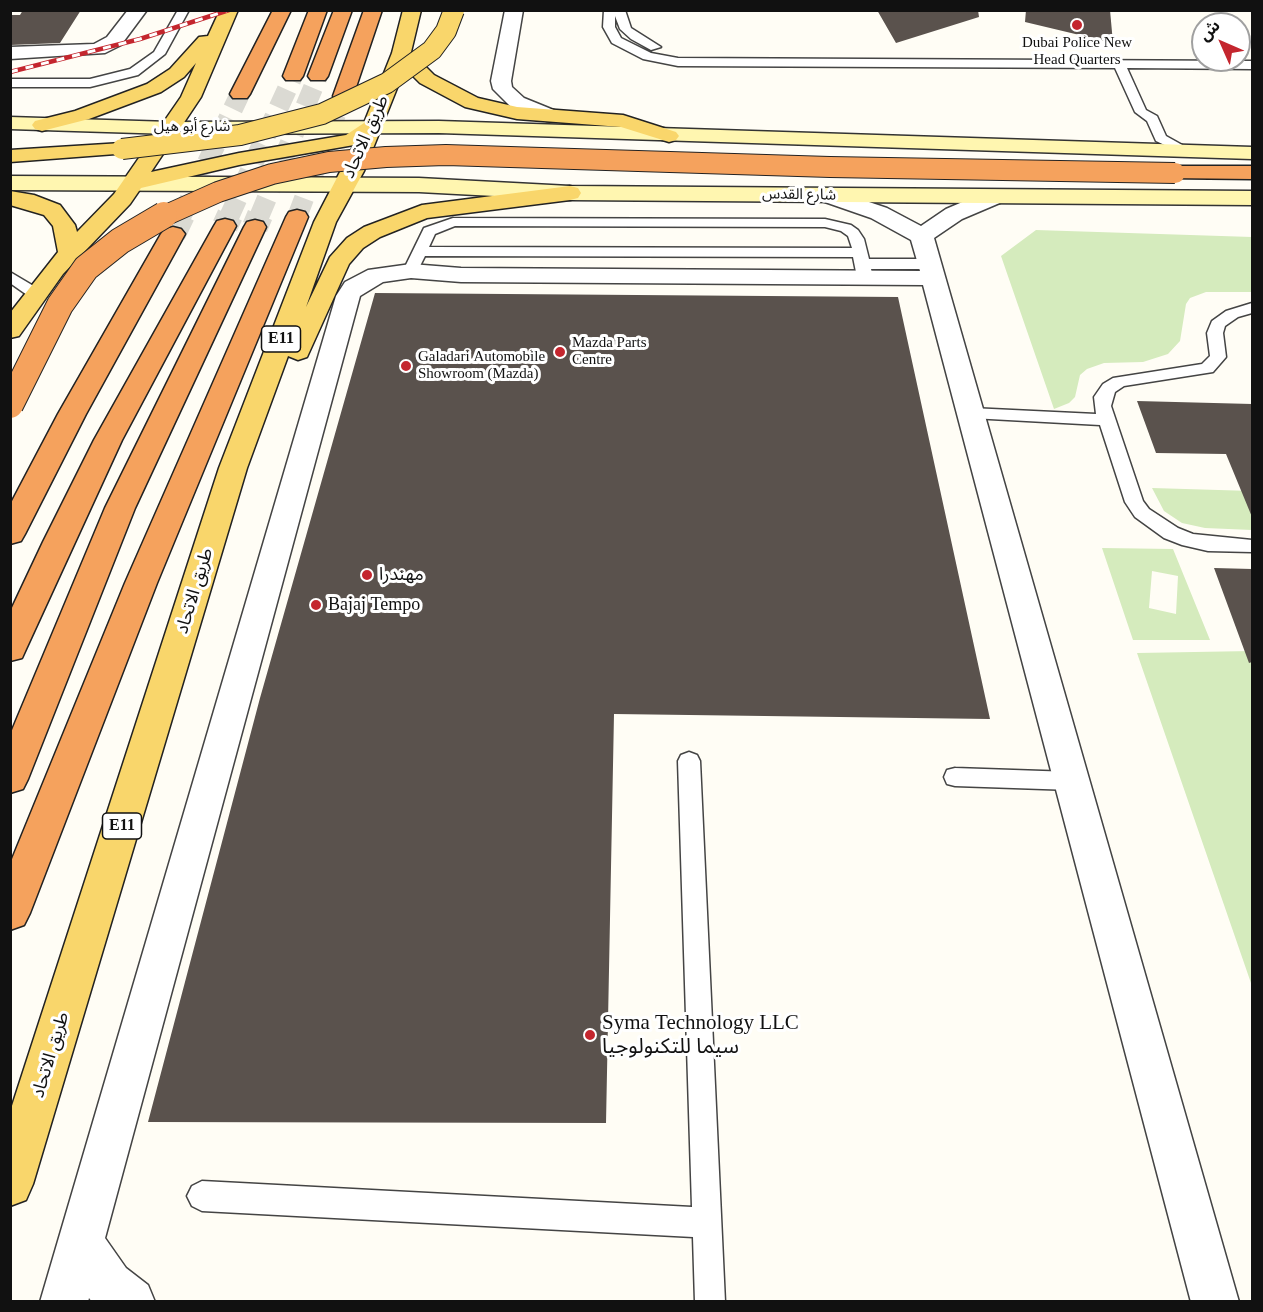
<!DOCTYPE html>
<meta charset="utf-8">
<style>
body{margin:0}
#map{position:relative;width:1263px;height:1312px;overflow:hidden;background:#fffdf5;font-family:"Times New Roman","Noto Sans Arabic",serif}
canvas{display:block}
.frame{position:absolute;inset:0;border:12px solid #111;pointer-events:none}
.north{position:absolute;left:1191px;top:12px;width:60px;height:60px;box-sizing:border-box;background:#fff;border:2px solid #a0a0a0;border-radius:50%;rotate:315deg;font-size:16px;font-weight:700;line-height:24px;text-align:center;color:#111}
.north::after{content:'';display:block;margin:auto;width:21px;height:27px;background:#c4262e;clip-path:polygon(50% 0,100% 100%,50% 72%,0 100%)}
</style>
<div id="map">
<canvas width="1263" height="1312"></canvas>
<div class="frame"></div>
<div class="north">ش</div>
</div>
<script>
const context = document.querySelector('canvas').getContext('2d');
context.lineJoin = 'round';
function paint(path, color) { context.fillStyle = color; context.fill(path, 'evenodd'); }
const toPath = rows => new Path2D(rows.map(r => 'M' + r).join(''));
function trace(path, color, width, dash) { context.strokeStyle = color; context.lineWidth = width; context.lineCap = dash ? 'butt' : 'round'; context.setLineDash(dash || []); context.stroke(path); }
function drawText(font, color, halo, rows, align = 'center') {
  context.font = font + ' "Times New Roman","Noto Sans Arabic",serif'; context.lineWidth = 6; context.setLineDash([]); context.textBaseline = 'middle'; context.strokeStyle = halo; context.fillStyle = color; for (const [text, x, y, turn = 0] of rows) {
    context.save(); context.translate(x, y); context.rotate((+turn || 0) * Math.PI / 180); context.textAlign = isNaN(turn) ? turn : align; if (halo) context.strokeText(text, 0, 0); context.fillText(text, 0, 0); context.restore();
  }
}
paint(toPath([
 [1036,230,1252,237,1252,292,1206,292,1190,298,1186,304,1180,341,1168,354,1143,362,1104,363,1087,369,1080,375,1075,397,1069,403,1054,409,1001,256],
 [1152,488,1252,491,1252,530,1205,528,1182,523,1164,511],
 [1102,548,1173,549,1210,640,1133,640],
 [1152,571,1178,576,1176,614,1149,608],
 [1252,651,1251,669,1252,986,1137,653]
]), '#d5ebbd');
paint(toPath([
 [23,10,81,10,60,43,10,45,10,15,20,15],
 [877,10,978,10,979,17,896,43],
 [1026,10,1110,10,1113,43,1025,22],
 [375,293,898,297,990,719,614,714,606,1123,148,1122,260,698],
 [1137,401,1252,404,1252,517,1226,454,1156,453],
 [1214,568,1252,569,1252,662,1249,663]
]), '#5a524d');
trace(toPath([
 [181,217,240,94],
 [229,217,293,76],
 [259,217,318,76],
 [297,217,343,96]
]), '#dbdad3', 20, [20, 10]);
trace(toPath([
 [225,226,230,215],
 [255,227,260,215],
 [173,234,182,215]
]), '#dbdad3', 26, [26, 13]);
const service = toPath([
 [178,10,189,10,165,54,138,75,90,87,10,87,10,79,90,79,130,69,154,52,178,10],
 [604,10,625,10,631,28,661,47,651,50,631,39,620,29,615,16,615,27,621,38,651,53,678,58,1252,61,1252,69,1127,68,1146,110,1157,116,1166,136,1193,151,1186,155,1156,141,1147,121,1135,112,1115,68,678,66,643,59,612,43,603,27,604,10],
 [453,218,825,219,851,225,858,230,864,239,869,259,930,259,938,264,930,269,871,269,873,277,865,282,857,277,853,257,425,256,416,274,406,274,403,271,424,228,453,218],
 [455,226,825,227,841,231,848,236,852,248,429,247,435,234,455,226],
 [10,272,42,291,44,294,42,297,30,297,10,283,10,272],
 [1252,303,1252,313,1238,317,1225,326,1223,333,1226,357,1213,372,1124,386,1115,392,1111,406,1143,501,1149,509,1178,528,1193,534,1252,540,1252,552,1208,551,1182,545,1164,538,1135,517,1125,502,1100,425,971,418,962,413,971,408,1096,414,1094,397,1103,384,1113,378,1202,364,1210,356,1207,333,1212,321,1226,311,1252,303],
 [689,752,697,755,700,761,725,1302,695,1302,693,1237,202,1211,192,1206,187,1196,192,1186,202,1181,692,1207,678,761,681,755,689,752],
 [955,768,1072,772,1080,774,1083,781,1080,788,1072,790,955,786,947,784,944,777,947,770,955,768]
]);
const minor = toPath([
 [128,10,147,10,121,45,105,53,10,59,10,47,94,44,107,37,128,10],
 [505,10,523,10,511,81,512,87,524,98,561,113,564,117,561,121,547,121,510,106,493,89,491,81,505,10],
 [830,189,887,208,921,226,946,209,986,192,1002,192,1005,197,1002,202,962,219,934,238,1239,1302,1191,1302,923,285,461,282,411,278,383,282,360,296,105,1238,126,1268,148,1285,155,1302,92,1302,89,1298,88,1302,40,1302,336,296,345,282,368,270,411,264,461,268,920,271,911,240,871,218,822,201,819,196,822,191,830,189]
]);
const secondary = toPath([
 [10,117,171,122,439,121,1252,147,1252,159,439,133,171,134,10,129,10,117],
 [10,176,419,178,570,186,1252,191,1252,205,570,200,419,192,10,190,10,176]
]);
const primary = toPath([
 [220,10,238,10,201,97,151,172,239,153,346,135,364,123,392,53,403,10,421,10,411,52,434,75,478,98,517,107,623,115,676,132,679,136,676,140,669,142,621,127,517,119,465,107,420,83,405,68,364,171,336,222,306,307,330,257,347,238,364,227,422,205,570,186,578,188,581,193,578,198,570,200,427,218,380,237,363,248,349,264,307,357,298,360,288,356,247,468,33,1184,26,1200,10,1206,10,1112,219,468,314,222,354,145,239,165,141,188,130,204,63,274,19,336,10,338,10,313,58,252,53,226,44,215,10,205,10,191,34,195,60,205,75,225,77,232,114,194,181,97,196,63,184,77,161,92,89,119,42,131,35,129,32,125,35,121,75,111,147,84,170,69,199,37,208,36,220,10],
 [122,143,129,145,133,149,129,153,10,162,10,150,122,143]
]);
const motorway = toPath([
 [273,10,291,10,250,94,247,98,233,98,230,94,273,10],
 [309,10,327,10,303,76,300,80,286,80,283,76,309,10],
 [334,10,352,10,328,76,325,80,311,80,308,76,334,10],
 [364,10,382,10,353,96,350,100,336,100,333,96,364,10],
 [1175,166,1252,166,1252,179,1167,178,1164,173,1167,168,1175,166],
 [297,210,305,212,308,217,157,583,30,913,24,925,10,930,10,864,125,583,286,217,289,212,297,210],
 [225,219,233,221,236,226,122,440,26,649,22,658,10,661,10,612,43,542,94,440,214,226,217,221,225,219],
 [255,220,263,222,266,227,135,508,28,779,23,789,10,793,10,735,105,508,244,227,247,222,255,220],
 [173,227,181,229,185,234,86,414,25,534,21,541,10,544,10,505,58,414,161,234,165,229,173,227]
]);
trace(service, '#444', 3);
trace(minor, '#444', 3);
trace(secondary, '#333', 3);
trace(primary, '#222', 3);
trace(motorway, '#222', 3);
paint(service, '#fff');
paint(minor, '#fff');
paint(secondary, '#fff6b0');
paint(primary, '#f9d66b');
paint(motorway, '#f5a25d');
const rail = toPath([
 [10,72,140,39,229,10]
]);
trace(rail, '#c4262e', 4.5);
trace(rail, '#fff', 3, [8]);
const primaryBridge = toPath([
 [122,149,240,135,322,114,387,83,432,50,446,31,454,10]
]);
const motorwayBridgeFar1 = toPath([
 [162,217,218,192,272,174,329,162,386,157,446,155,830,167,1175,173]
]);
const motorwayBridge = toPath([
 [10,405,60,305,86,268,120,241,164,215]
]);
trace(primaryBridge, '#222', 22, []);
trace(motorwayBridgeFar1, '#222', 22, []);
trace(motorwayBridge, '#222', 28, []);
trace(primaryBridge, '#f9d66b', 20);
trace(motorwayBridgeFar1, '#f5a25d', 20);
trace(motorwayBridge, '#f5a25d', 26);
for (const [x, y, r, color] of [
 [1077,25,6,"#c4262e"],
 [560,352,6,"#c4262e"],
 [406,366,6,"#c4262e"],
 [367,575,6,"#c4262e"],
 [316,605,6,"#c4262e"],
 [590,1035,6,"#c4262e"]
]) { const dot = new Path2D(); dot.arc(x, y, r, 0, 2 * Math.PI); context.fillStyle = color; context.fill(dot); trace(dot, '#fff', 2); }
drawText('15px', '#111', '#fff', [
 ["Dubai Police New",1077,43,"center"],
 ["Head Quarters",1077,60,"center"],
 ["Mazda Parts",572,343],
 ["Centre",572,360],
 ["Galadari Automobile",418,357],
 ["Showroom (Mazda)",418,374]
], 'left');
drawText('15px', '#111', '#fff', [
 ["شارع أبو هيل",192,127],
 ["شارع القدس",799,195,1]
]);
for (const [x, y, w] of [
 [281,339,39],
 [122,826,39]
]) { const box = new Path2D(); box.roundRect(x - w / 2, y - 13, w, 26, 4.5); context.fillStyle = '#fff'; context.fill(box); trace(box, '#111', 1.5); }
drawText('bold 16px', '#111', null, [
 ["E11",281,339],
 ["E11",122,826]
]);
drawText('18px', '#111', '#fff', [
 ["طريق الاتحاد",366,137,-66],
 ["طريق الاتحاد",195,591,-73],
 ["طريق الاتحاد",51,1055,-73]
]);
drawText('18px', '#111', '#fff', [
 ["مهندرا",379,575],
 ["Bajaj Tempo",328,605]
], 'left');
drawText('21px', '#111', '#fff', [
 ["Syma Technology LLC",602,1023],
 ["سيما للتكنولوجيا",602,1047]
], 'left');
</script>
